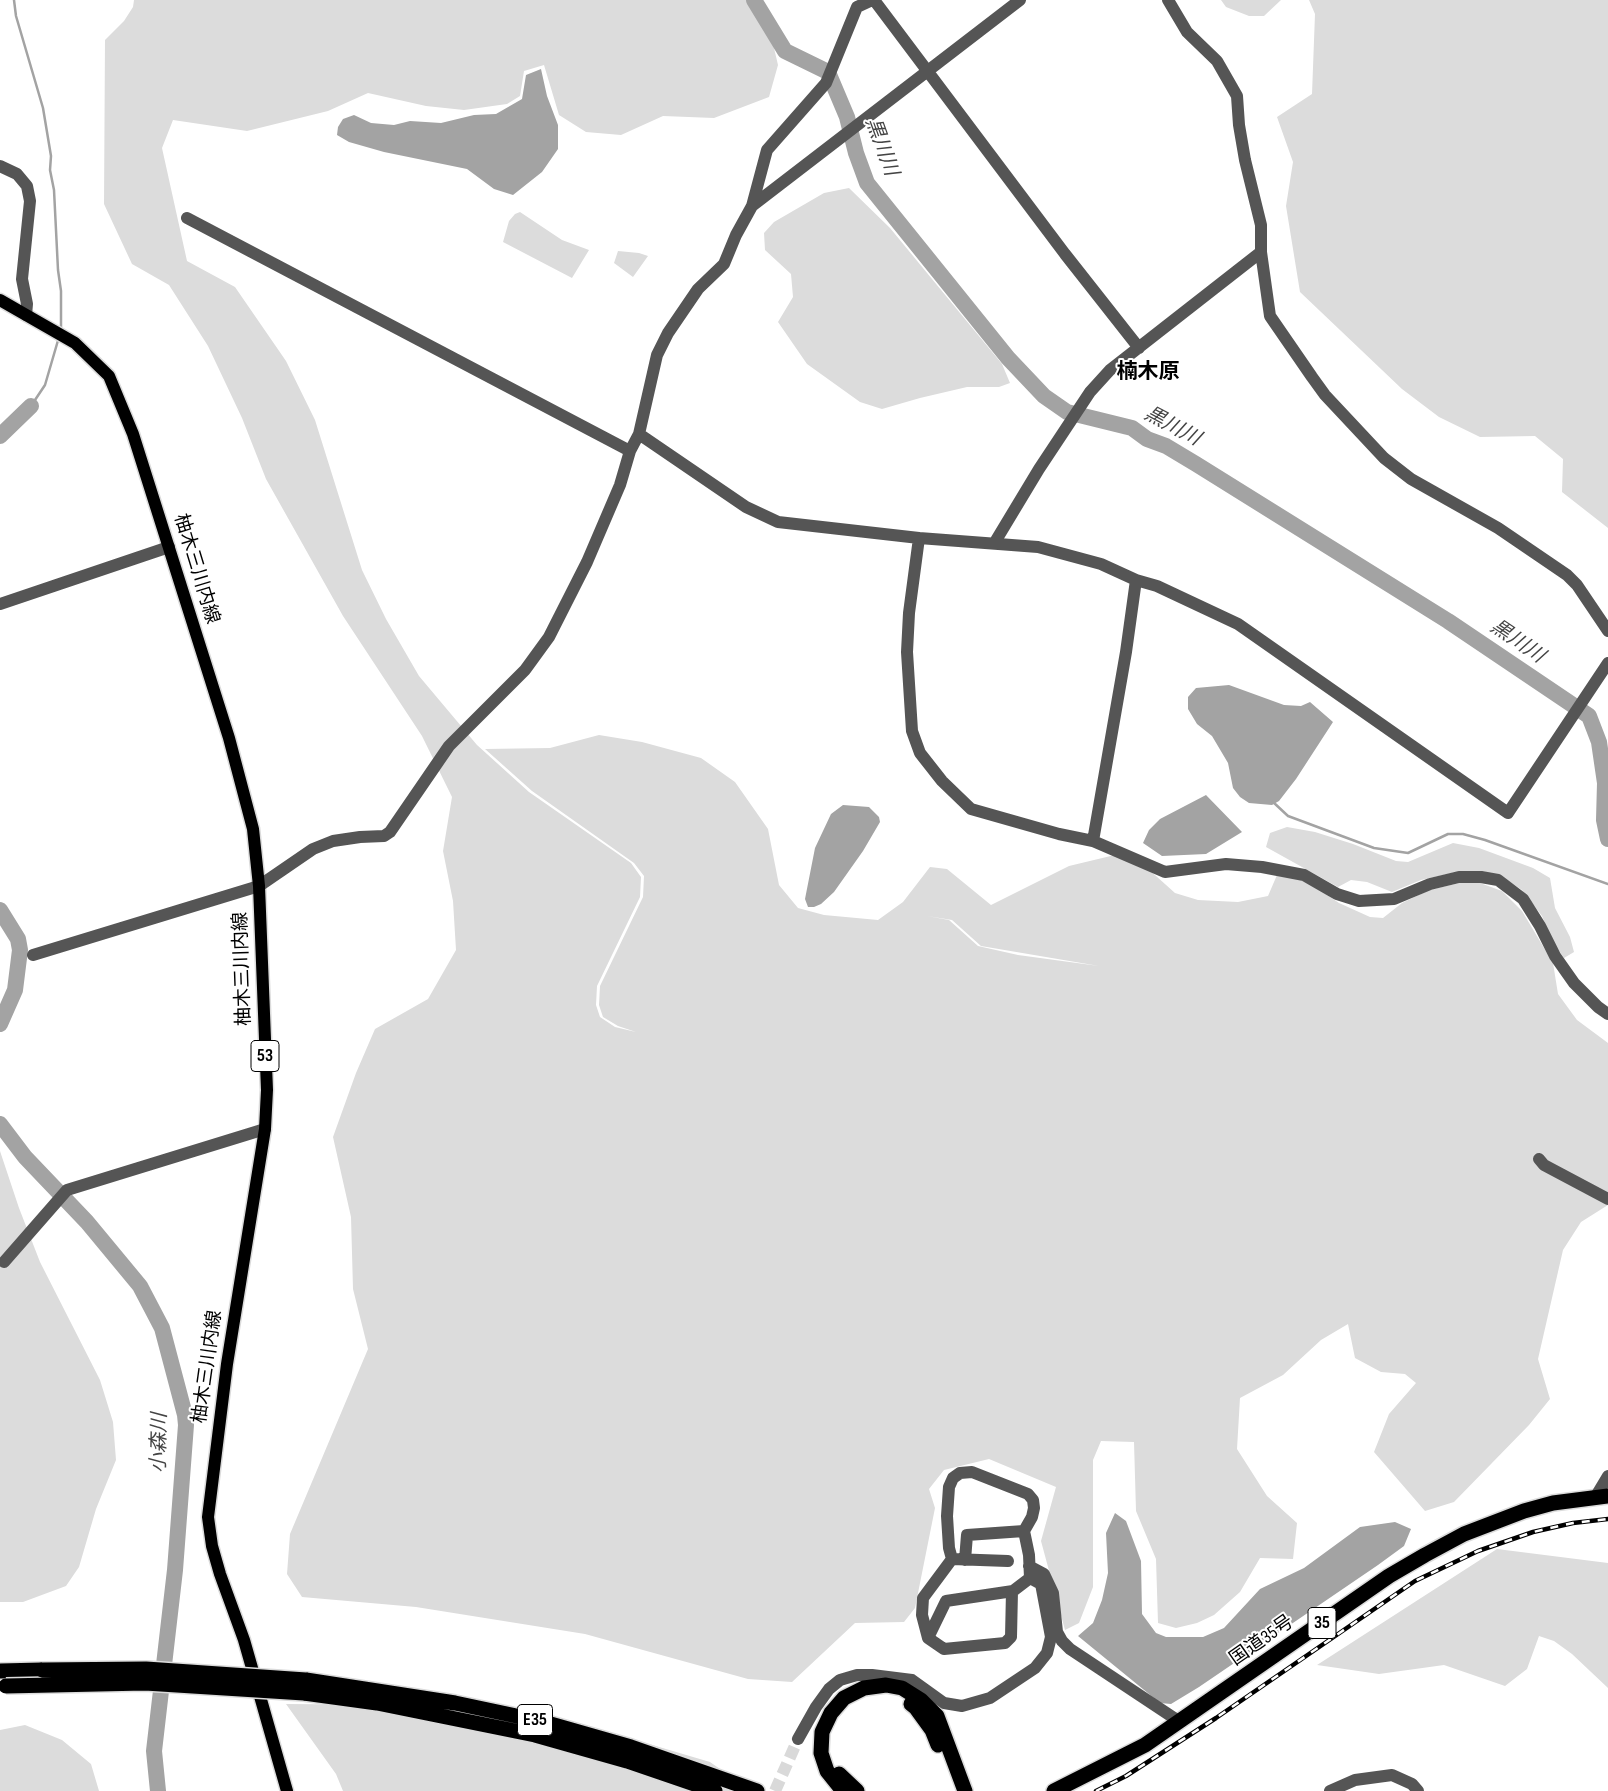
<!DOCTYPE html>
<meta charset="utf-8">
<style>
body{margin:0}
canvas{display:block;background:#fff}
</style>
<canvas width="1608" height="1791"></canvas>
<script>
const context = document.querySelector('canvas').getContext('2d');
context.lineJoin = 'round';
function paint(path, color) { context.fillStyle = color; context.fill(path, 'evenodd'); }
const toPath = rows => new Path2D(rows.map(r => 'M' + r).join(''));
function trace(path, color, width, dash) { context.strokeStyle = color; context.lineWidth = width; context.lineCap = dash ? 'butt' : 'round'; context.setLineDash(dash || []); context.stroke(path); }
function drawText(font, color, halo, rows, align = 'center') {
  context.font = font + ' "Sofia Sans Condensed","Noto Sans JP",sans-serif'; context.lineWidth = 4; context.setLineDash([]); context.textBaseline = 'middle'; context.strokeStyle = halo; context.fillStyle = color; for (const [text, x, y, turn = 0] of rows) {
    context.save(); context.translate(x, y); context.rotate((+turn || 0) * Math.PI / 180); context.textAlign = isNaN(turn) ? turn : align; if (halo) context.strokeText(text, 0, 0); context.fillText(text, 0, 0); context.restore();
  }
}
paint(toPath([
 [134,0,748,0,770,31,778,65,769,97,714,118,663,116,621,135,586,132,559,115,544,65,524,71,520,96,507,104,464,110,426,106,368,93,328,111,247,131,173,120,162,148,187,261,235,287,286,361,315,420,362,570,386,619,419,676,477,745,529,792,631,863,641,877,640,897,597,986,596,1005,600,1017,615,1027,636,1032,618,1026,603,1017,599,1005,600,986,643,897,644,876,634,863,532,791,485,749,550,748,599,735,642,742,701,758,735,782,768,829,779,885,798,908,824,915,878,920,903,902,930,867,947,869,991,905,1069,866,1119,854,1146,867,1175,893,1198,900,1238,902,1268,896,1277,875,1287,875,1311,884,1339,903,1370,917,1383,918,1402,903,1429,890,1460,883,1480,883,1502,891,1522,911,1553,963,1558,994,1577,1020,1608,1043,1608,1205,1581,1222,1563,1250,1538,1359,1550,1399,1529,1425,1454,1502,1425,1511,1374,1452,1389,1414,1416,1383,1405,1374,1381,1372,1355,1358,1348,1324,1321,1340,1283,1375,1240,1398,1237,1449,1267,1496,1297,1523,1293,1559,1260,1558,1240,1592,1214,1615,1197,1623,1176,1628,1158,1623,1156,1559,1136,1511,1134,1442,1101,1441,1093,1460,1093,1587,1079,1623,1065,1630,1041,1541,1056,1487,989,1459,944,1470,929,1489,935,1508,915,1608,904,1622,855,1623,792,1682,748,1679,585,1634,416,1607,302,1597,287,1574,290,1534,368,1349,353,1289,351,1217,333,1137,356,1073,375,1029,428,999,456,950,453,901,443,851,452,797,422,736,343,616,266,479,242,418,208,346,169,285,132,264,104,204,105,40,124,21,133,7],
 [927,916,952,920,981,946,1099,966,1018,955,978,946,949,920],
 [1221,0,1281,0,1264,16,1249,16,1226,7],
 [1309,0,1608,0,1608,528,1562,492,1563,459,1535,436,1480,437,1439,417,1402,389,1300,292,1286,206,1293,162,1277,117,1312,94,1315,14],
 [849,188,890,228,1002,364,1010,383,999,387,967,387,920,398,882,409,860,402,807,364,778,322,793,297,791,274,765,250,764,233,774,222,824,193],
 [520,212,562,240,589,250,572,278,503,242,509,221,515,214],
 [618,251,639,253,648,256,633,277,614,263],
 [1287,827,1315,832,1353,844,1396,861,1408,862,1453,843,1479,848,1533,868,1550,878,1555,908,1570,937,1574,952,1564,958,1553,942,1542,916,1522,890,1498,874,1456,872,1421,880,1392,892,1367,882,1351,880,1338,887,1266,847,1270,833],
 [0,1151,19,1208,40,1262,100,1380,113,1422,116,1460,96,1509,79,1567,66,1586,23,1602,0,1602],
 [1497,1549,1608,1563,1608,1688,1572,1654,1554,1641,1539,1636,1527,1669,1505,1686,1444,1665,1379,1674,1317,1665],
 [286,1704,422,1705,622,1736,710,1762,743,1785,745,1791,343,1791,336,1774],
 [25,1725,62,1740,91,1764,99,1791,0,1791,0,1730]
]), '#dcdcdc');
paint(toPath([
 [541,69,547,96,558,125,558,149,542,172,513,195,494,189,467,169,384,152,349,142,337,135,338,127,343,119,354,115,371,123,394,125,410,121,441,123,474,115,496,114,522,99,526,75],
 [1229,685,1284,705,1301,706,1310,702,1333,722,1296,779,1279,801,1272,805,1249,803,1240,797,1233,788,1228,763,1212,736,1197,724,1188,709,1188,697,1196,688],
 [1206,795,1242,832,1206,854,1162,856,1143,843,1149,830,1160,819],
 [843,805,869,807,879,817,880,822,863,851,834,892,821,904,814,907,808,907,805,899,815,848,831,814],
 [1115,1513,1126,1521,1141,1561,1142,1614,1156,1633,1166,1637,1203,1637,1224,1628,1260,1589,1304,1568,1360,1527,1395,1522,1411,1529,1404,1546,1378,1565,1199,1687,1171,1704,1160,1703,1078,1636,1093,1623,1102,1600,1108,1573,1106,1533]
]), '#a3a3a3');
trace(toPath([
 [14,0,16,16,43,108,51,156,50,170,54,190,58,270,61,291,61,329],
 [31,406,45,385,59,337],
 [1273,802,1288,816,1374,848,1408,853,1448,834,1463,834,1485,840,1608,884]
]), '#a3a3a3', 2.5);
trace(toPath([
 [754,0,785,51,828,72,847,117,856,153,867,183,1008,358,1044,396,1067,412,1132,428,1147,439,1166,446,1196,464,1448,621,1589,716,1599,742,1605,783,1604,820,1608,839],
 [0,436,31,406],
 [0,910,18,939,20,950,15,990,0,1024],
 [0,1124,25,1157,87,1222,140,1286,162,1328,185,1415,186,1425,175,1570,154,1751,158,1791]
]), '#a3a3a3', 16);
trace(toPath([
 [775,1791,798,1739]
]), '#d9d9d9', 12, [12, 6]);
const major = toPath([
 [0,300,75,343,109,376,133,434,229,738,253,829,259,886,267,1090,265,1129,227,1364,208,1517,212,1546,220,1574,244,1640,287,1791]
]);
const highway = toPath([
 [0,1671,42,1670],
 [306,1680,455,1703,540,1721,631,1747,757,1791],
 [304,1693,377,1703,535,1735,627,1761,715,1791],
 [911,1704,916,1708,932,1730,938,1745],
 [839,1774,857,1791],
 [843,1791,827,1771,821,1753,822,1732,831,1713,844,1698,864,1688,886,1685,902,1688,921,1700,937,1716,965,1791],
 [1054,1791,1145,1745,1389,1576,1425,1555,1464,1534,1524,1511,1553,1503,1608,1496]
]);
trace(major, '#dbdbdb', 15);
trace(highway, '#dbdbdb', 18);
trace(toPath([
 [874,0,1065,254,1139,348],
 [1168,0,1187,32,1217,61,1237,96,1239,125,1245,160,1261,225,1261,252,1270,316,1312,377,1325,395,1384,458,1411,479,1498,528,1567,575,1577,585,1608,631],
 [0,166,17,174,27,186,30,201,22,279,27,304,26,315],
 [752,206,1020,0],
 [187,218,630,451],
 [639,434,746,507,778,522,919,538,1038,547,1101,564,1136,580,1157,586,1238,624,1508,813,1608,663],
 [919,538,909,613,907,652,912,731,920,753,942,781,971,809,1059,834,1093,841,1165,872,1226,864,1262,867,1304,875,1337,894,1359,901,1394,899,1430,884,1459,877,1481,877,1498,880,1523,899,1540,926,1555,956,1574,983,1598,1007,1608,1014],
 [995,542,1039,469,1090,392,1110,370,1261,252],
 [0,604,169,547],
 [1093,841,1126,652,1136,580],
 [33,955,259,886,313,849,333,841,360,837,384,836,390,832,449,746,525,670,549,637,587,562,620,485,630,451,639,434,657,355,668,333,698,289,724,264,736,235,752,206,767,150,826,83,857,7,872,0],
 [1539,1159,1544,1165,1608,1199],
 [4,1262,67,1190,265,1129],
 [1596,1496,1608,1476],
 [965,1560,967,1535,1024,1531],
 [1008,1561,952,1559,923,1598,922,1615,928,1638,944,1649,1005,1643,1011,1637,1012,1591],
 [1029,1566,1044,1574,1053,1593,1057,1632,1062,1641,1070,1649,1180,1722],
 [928,1638,946,1601,1013,1591,1030,1578,1029,1555,1024,1531,1032,1517,1034,1508,1033,1500,1028,1494,972,1472,960,1473,953,1478,949,1487,947,1516,949,1548,952,1559],
 [798,1739,816,1707,829,1689,840,1680,857,1675,872,1675,912,1680,944,1703,962,1706,990,1698,1035,1668,1047,1653,1051,1637,1041,1584,1030,1578],
 [1330,1791,1355,1780,1392,1775,1412,1784,1418,1791]
]), '#555', 12);
trace(major, '#000', 12);
trace(highway, '#000', 15);
const rail = toPath([
 [1096,1791,1126,1776,1216,1718,1415,1581,1478,1551,1533,1532,1573,1523,1608,1519]
]);
trace(rail, '#000', 4.5);
trace(rail, '#fff', 2.5, [8]);
const highwayBridge = toPath([
 [42,1670,146,1669,306,1680],
 [6,1686,145,1683,304,1693]
]);
trace(highwayBridge, '#dbdbdb', 18, []);
trace(highwayBridge, '#000', 15);
for (const [x, y, w] of [
 [265,1056,28],
 [1322,1623,28],
 [535,1720,35]
]) { const box = new Path2D(); box.roundRect(x - w / 2, y - 15.5, w, 31, 4); context.fillStyle = '#fff'; context.fill(box); trace(box, '#000', 1); }
drawText('bold 18px', '#000', null, [
 ["53",265,1056],
 ["35",1322,1623],
 ["E35",535,1720]
]);
drawText('19px', '#000', '#fff', [
 ["柚木三川内線",196,569,73],
 ["柚木三川内線",243,969,-92],
 ["柚木三川内線",208,1367,-82],
 ["国道35号",1262,1641,-35]
]);
drawText('italic 20px', '#444', '#fff', [
 ["黒川川",881,147,70],
 ["黒川川",1172,427,28],
 ["黒川川",1517,642,34],
 ["小森川",160,1443,-89]
]);
drawText('bold 21px', '#000', '#fff', [
 ["楠木原",1148,373]
]);
</script>
